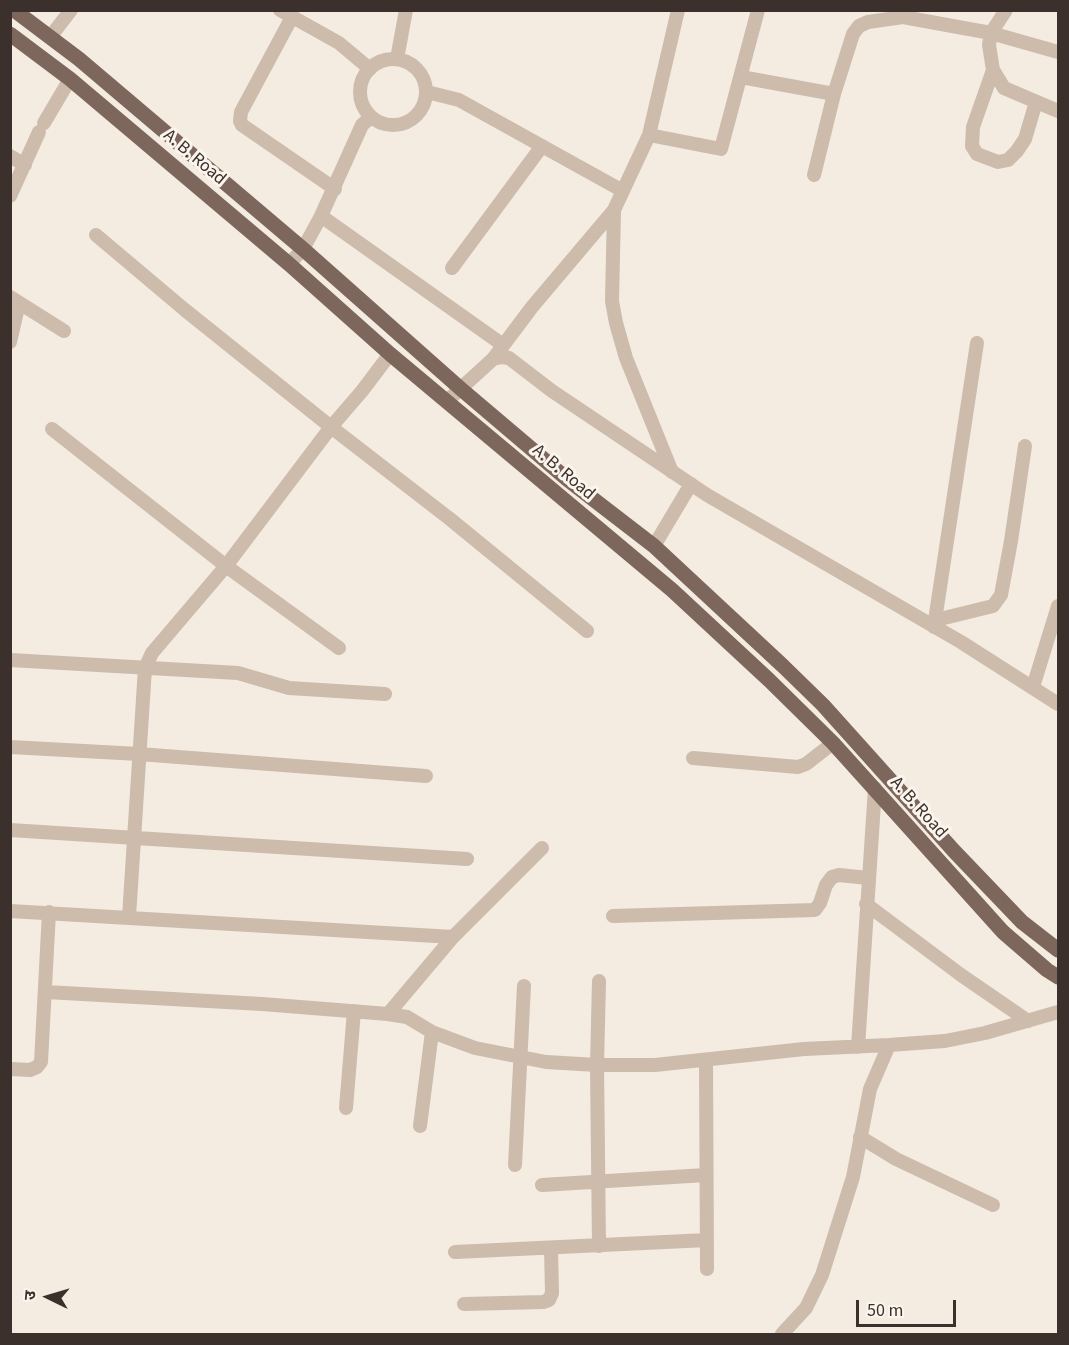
<!DOCTYPE html>
<meta charset="utf-8">
<style>
body{margin:0}
#map{position:relative;width:1069px;height:1345px;overflow:hidden;background:#f4ebe1;font-family:"Source Sans 3","Noto Sans Devanagari",sans-serif}
canvas{display:block}
.frame{position:absolute;inset:0;border:12px solid #3b302b;pointer-events:none}
.north{position:absolute;left:18px;top:1267px;width:60px;height:60px;-webkit-text-stroke:4px #fbf5ee;paint-order:stroke;rotate:275deg;font-size:16px;font-weight:700;line-height:24px;text-align:center;color:#3b302b}
.north::after{content:'';display:block;margin:auto;width:21px;height:27px;background:#3b302b;clip-path:polygon(50% 0,100% 100%,50% 72%,0 100%)}
.scale{position:absolute;left:856px;top:1300px;width:100px;height:27px;box-sizing:border-box;border:3px solid #3b302b;border-top:0;padding-left:8px;font-size:18px;line-height:21px;white-space:nowrap;color:#3b302b;-webkit-text-stroke:4px #fbf5ee;paint-order:stroke}
</style>
<div id="map">
<canvas width="1069" height="1345"></canvas>
<div class="frame"></div>
<div class="north">उ</div>
<div class="scale">50 m</div>
</div>
<script>
const context = document.querySelector('canvas').getContext('2d');
context.lineJoin = 'round';
const toPath = rows => new Path2D(rows.map(r => 'M' + r).join(''));
function trace(path, color, width, dash) { context.strokeStyle = color; context.lineWidth = width; context.lineCap = dash ? 'butt' : 'round'; context.setLineDash(dash || []); context.stroke(path); }
function drawText(font, color, halo, rows, align = 'center') {
  context.font = font + ' "Source Sans 3",sans-serif'; context.lineWidth = 6; context.setLineDash([]); context.textBaseline = 'middle'; context.strokeStyle = halo; context.fillStyle = color; for (const [text, x, y, turn = 0] of rows) {
    context.save(); context.translate(x, y); context.rotate((+turn || 0) * Math.PI / 180); context.textAlign = isNaN(turn) ? turn : align; if (halo) context.strokeText(text, 0, 0); context.fillText(text, 0, 0); context.restore();
  }
}
trace(toPath([
 [280,10,339,43,370,69],
 [1006,10,991,33,1058,52],
 [292,17,241,112,240,121,242,125,335,189],
 [51,36,71,10],
 [397,59,406,10],
 '360 92a33 33 0 1 1 66 0a33 33 0 1 1-66 0Z',
 [993,70,973,127,972,146,977,154,998,162,1008,160,1017,151,1025,139,1036,102],
 [741,77,834,94,853,34,859,26,868,22,903,17,991,33,989,45,993,70,1004,88,1058,111],
 [427,92,459,100,623,191],
 [44,123,70,79],
 [649,135,678,10],
 [10,156,25,165],
 [814,175,834,94],
 [10,196,39,132],
 [614,210,612,301,616,323,626,358,672,472],
 [321,216,503,345],
 [96,235,185,310,331,427,450,519,587,631],
 [289,264,303,249,321,216,362,125,371,117],
 [452,268,542,146],
 [10,297,64,331],
 [10,342,19,303],
 [493,359,532,307,614,210,649,135,721,149,758,10],
 [447,401,493,359,502,357,509,358,552,391,707,495,961,642,1058,704],
 [52,429,226,566,339,648],
 [654,546,691,484],
 [936,620,993,606,1001,595,1011,541,1025,446],
 [934,627,977,343],
 [10,660,238,673,289,688,385,694],
 [1033,687,1058,606],
 [10,747,139,754,426,776],
 [693,758,798,767,806,764,833,743],
 [10,830,467,859],
 [866,904,961,975,1028,1021],
 [10,911,453,937],
 [613,916,815,910,820,903,826,885,832,877,839,875,868,878],
 [129,917,145,668,152,653,226,566,331,427,362,391,390,354],
 [46,992,262,1004,388,1014,407,1017,432,1032,475,1048,546,1062,597,1065,655,1065,804,1049,889,1045,945,1041,985,1033,1058,1012],
 [388,1014,453,937,542,848],
 [858,1047,875,788],
 [706,1060,707,1269],
 [10,1069,30,1070,37,1067,41,1062,49,912],
 [346,1108,354,1011],
 [420,1126,432,1032],
 [860,1137,896,1159,993,1205],
 [515,1165,524,986],
 [542,1185,706,1175],
 [599,1246,597,1065,599,981],
 [455,1252,707,1240],
 [464,1304,543,1302,549,1300,552,1293,551,1248],
 [782,1334,806,1308,822,1275,853,1177,870,1089,889,1045]
]), '#cdbbac', 14);
trace(toPath([
 [14,10,79,59,303,249,461,389,567,479,654,546,783,666,823,705,954,851,1022,922,1058,950],
 [10,34,70,79,289,264,390,354,672,590,769,680,833,743,1003,932,1047,970,1058,977]
]), '#7d675c', 15);
drawText('18px', '#3b302b', '#fbf5ee', [
 ["A. B. Road",194,158,40],
 ["A. B. Road",563,473,40],
 ["A. B. Road",918,808,48]
]);
</script>
